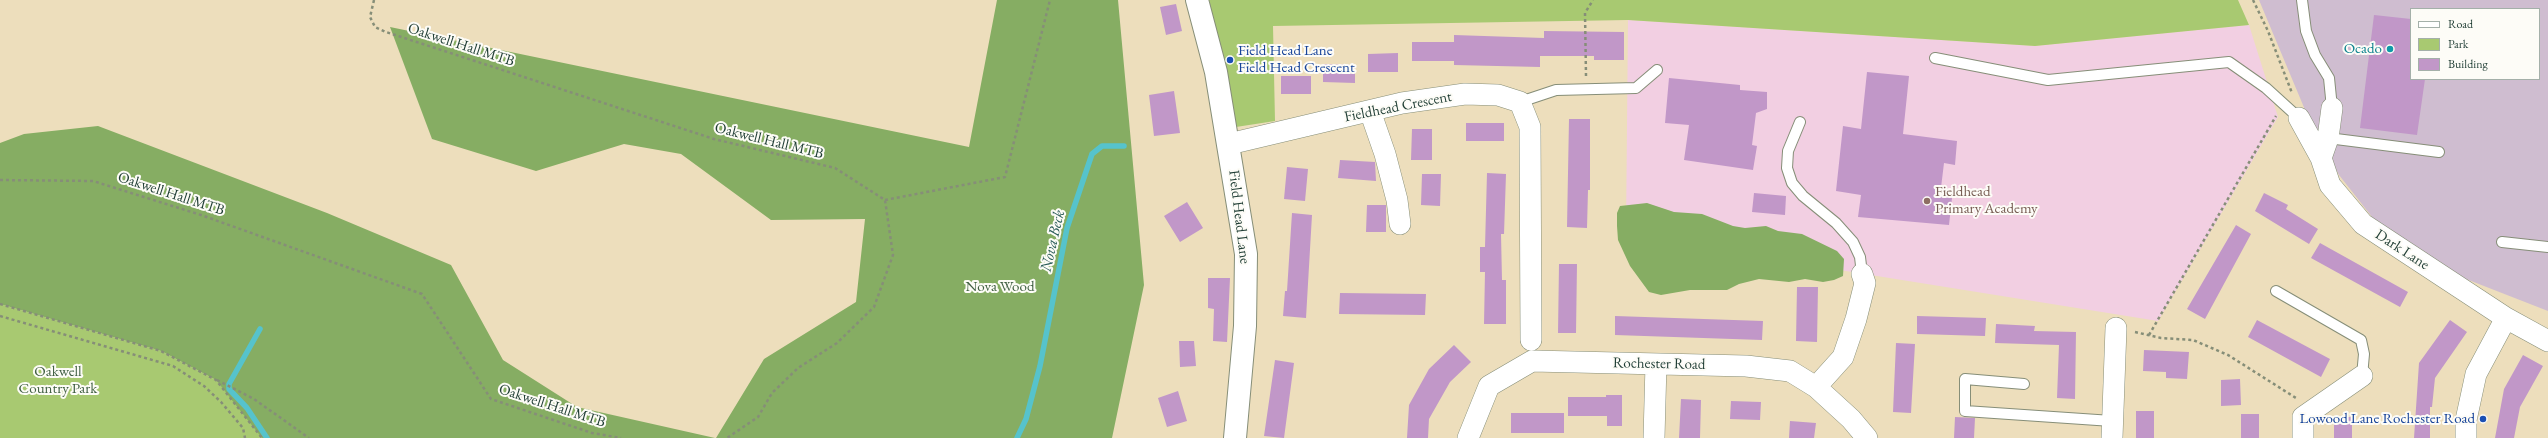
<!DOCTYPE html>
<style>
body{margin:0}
#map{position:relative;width:2548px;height:438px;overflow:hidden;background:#eddebc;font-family:"EB Garamond",serif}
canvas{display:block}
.legend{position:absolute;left:2410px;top:8px;width:130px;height:72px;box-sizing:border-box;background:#fdfcf7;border:1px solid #a4b0a9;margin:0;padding:5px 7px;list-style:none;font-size:12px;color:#1f3d34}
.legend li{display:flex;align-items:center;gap:8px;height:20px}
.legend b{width:20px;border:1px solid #a4b0a9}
</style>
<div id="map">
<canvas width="2548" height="438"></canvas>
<ul class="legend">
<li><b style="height:5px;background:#fff"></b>Road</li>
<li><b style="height:11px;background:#a8c971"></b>Park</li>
<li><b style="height:11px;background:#c197c8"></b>Building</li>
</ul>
</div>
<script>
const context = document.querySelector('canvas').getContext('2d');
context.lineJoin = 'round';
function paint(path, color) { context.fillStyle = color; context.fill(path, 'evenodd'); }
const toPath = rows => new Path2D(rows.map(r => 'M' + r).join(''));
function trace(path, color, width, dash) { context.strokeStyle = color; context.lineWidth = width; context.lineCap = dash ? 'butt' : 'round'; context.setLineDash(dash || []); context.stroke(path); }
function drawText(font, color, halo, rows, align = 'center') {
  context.font = font + ' "EB Garamond",serif'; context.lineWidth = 4; context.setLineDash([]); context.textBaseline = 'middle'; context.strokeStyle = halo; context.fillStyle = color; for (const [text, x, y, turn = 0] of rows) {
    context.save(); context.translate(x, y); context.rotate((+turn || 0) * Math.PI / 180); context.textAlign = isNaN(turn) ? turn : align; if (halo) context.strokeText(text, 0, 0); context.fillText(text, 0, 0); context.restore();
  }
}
paint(toPath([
 [1628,20,2035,46,2249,25,2278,117,2158,321,1827,268,1626,231]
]), '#f2cfe2');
paint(toPath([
 [2259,0,2548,0,2548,311,2466,279,2376,222,2339,175,2308,117],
 [2411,9,2539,9,2539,79,2411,79]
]), '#cfbdd0');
paint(toPath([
 [1209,0,2238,0,2249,25,2035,46,1628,20,1273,26,1275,121,1236,127],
 [0,304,161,351,216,380,265,438,0,438]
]), '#a8c971');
paint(toPath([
 [997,0,1118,0,1144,285,1112,438,716,438,764,359,856,302,865,219,771,220,681,154,624,144,536,171,432,139,390,27,969,147],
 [98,126,327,213,451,265,503,360,577,407,715,438,262,438,216,380,161,351,0,304,0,143,24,134],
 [1647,203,1674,212,1702,214,1733,226,1745,228,1766,226,1778,231,1802,234,1837,251,1844,259,1843,276,1834,280,1823,282,1805,279,1789,282,1759,279,1739,284,1727,290,1690,290,1661,295,1649,292,1630,266,1618,240,1617,226,1617,213,1620,206]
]), '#86ad63');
trace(toPath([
 [260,329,229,384,229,389,247,408,267,438],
 [1017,438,1026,419,1040,366,1067,228,1092,154,1102,146,1124,146]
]), '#56c3cc', 5.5);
paint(toPath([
 [1176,4,1182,31,1166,35,1160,7],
 [2374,15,2411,19,2411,79,2425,79,2417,135,2360,128],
 [1544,31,1624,32,1624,60,1594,60,1594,56,1540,56,1540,67,1454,65,1454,61,1412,61,1412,42,1454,42,1454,35,1544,38],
 [1398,53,1398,72,1368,72,1368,54],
 [1323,64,1355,65,1355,83,1323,82],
 [1867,72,1909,76,1903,134,1957,141,1955,165,1944,163,1940,196,1952,198,1949,225,1858,217,1861,195,1836,191,1843,126,1861,129],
 [1281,76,1311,76,1311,94,1281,94],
 [1669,78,1740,85,1740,90,1767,92,1767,109,1756,113,1752,145,1757,146,1753,170,1684,160,1689,125,1665,123],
 [1174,91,1180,133,1154,136,1149,95],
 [1569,119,1590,119,1590,190,1588,190,1587,228,1567,227],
 [1466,123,1504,123,1504,141,1466,141],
 [1412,129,1432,129,1432,160,1411,160],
 [1340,160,1375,162,1376,181,1338,178],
 [1287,167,1308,169,1305,201,1284,199],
 [1487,173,1506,174,1504,234,1501,234,1502,280,1506,280,1506,324,1484,324,1485,272,1480,272,1480,247,1485,247],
 [1422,174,1441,174,1440,206,1421,205],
 [1754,193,1786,196,1785,215,1752,212],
 [2264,193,2288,205,2286,209,2318,229,2309,244,2255,211],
 [1187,202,1203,228,1180,242,1164,216],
 [1367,205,1386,205,1386,232,1366,232],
 [1292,213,1312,215,1306,318,1283,316,1285,291,1287,291],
 [2236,225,2251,234,2205,319,2187,309],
 [2320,243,2408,292,2400,307,2311,258],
 [1559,264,1577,264,1576,333,1558,333],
 [1208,278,1230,278,1227,342,1213,341,1214,309,1208,308],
 [1797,287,1818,287,1817,342,1796,341],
 [1340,293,1426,294,1425,315,1339,314],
 [1615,316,1763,321,1762,340,1615,335],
 [1917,316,1986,318,1985,336,1917,334],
 [2257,320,2330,359,2321,377,2248,337],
 [2450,320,2467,332,2435,378,2432,407,2430,407,2430,438,2414,438,2419,363],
 [1996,324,2035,326,2034,331,2076,332,2075,399,2057,398,2059,345,1995,343],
 [1179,341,1194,341,1196,366,1180,367],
 [1896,343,1915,344,1911,413,1893,412],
 [1454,345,1471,362,1450,382,1429,419,1428,438,1407,438,1409,405,1429,369],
 [2144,350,2189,352,2187,379,2166,378,2166,372,2143,371],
 [2523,355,2543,366,2520,407,2514,438,2495,438,2504,389],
 [1275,360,1294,363,1284,438,1264,436],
 [2240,379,2241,405,2221,406,2221,380],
 [1178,391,1187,421,1167,427,1158,398],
 [1606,395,1622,395,1622,426,1607,426,1607,416,1568,416,1568,397,1606,397],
 [1681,399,1701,400,1700,438,1679,438],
 [1731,401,1761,402,1760,420,1730,419],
 [2136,411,2154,411,2154,438,2136,438],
 [1511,413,1564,413,1564,433,1511,433],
 [2241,414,2259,414,2259,438,2241,438],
 [1955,417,1975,418,1974,438,1954,438],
 [2334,417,2352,417,2352,438,2334,438],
 [1790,421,1816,423,1814,438,1789,438]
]), '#c197c8');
const lane = toPath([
 [2302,0,2306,31,2315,55,2329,78,2332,108],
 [1935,58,2048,80,2229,62,2266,88,2299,118],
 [1520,102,1556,90,1636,88,1657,70],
 [1800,122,1788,151,1787,168,1792,183,1803,196,1836,223,1853,242,1860,257,1862,274],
 [2328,138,2439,152],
 [2502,242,2548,247],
 [2276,291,2361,340,2364,354,2362,376],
 [2024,384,1965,379,1965,411,2112,421]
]);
const street = toPath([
 [1370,111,1385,154,1397,200,1400,224],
 [2299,118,2321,158,2330,185,2363,224,2506,318,2548,341],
 [1229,144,1402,103,1465,94,1498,95,1520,102,1530,127,1531,340],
 [2321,158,2328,138,2332,108],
 [1816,387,1843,357,1856,319,1865,283,1862,274],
 [1468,438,1489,386,1532,361,1746,366,1790,371,1816,387,1851,419,1867,438],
 [1654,438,1656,364],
 [2112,438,2116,328],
 [2303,438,2303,417,2362,376],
 [2466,438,2466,420,2476,374,2506,318]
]);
const secondary = toPath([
 [1197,0,1216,72,1246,254,1245,326,1235,438]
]);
trace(lane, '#868e78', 12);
trace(street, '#868e78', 22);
trace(secondary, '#868e78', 24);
trace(toPath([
 [374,0,370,17,375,27,386,32,714,139,835,168,885,200,893,255,874,307,837,343,798,368,772,393,758,417,727,438],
 [2253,0,2268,31,2292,93],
 [1586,76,1585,13,1593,0],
 [0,180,93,181,201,215,422,294,491,399,592,433,621,438],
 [885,200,1005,177,1050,0],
 [0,304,161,351,216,380,262,438],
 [0,316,173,366,204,386,221,402,243,428,245,438],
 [2135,332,2161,338,2193,340,2228,355,2296,398],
 [2149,335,2276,116],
 [217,380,254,399,309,438]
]), '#868e78', 2.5, [3, 3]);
trace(lane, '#fff', 10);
trace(street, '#fff', 21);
trace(secondary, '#fff', 22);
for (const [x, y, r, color] of [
 [2390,49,4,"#0f9aa8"],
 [1230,60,4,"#1a4fb4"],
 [1927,201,4,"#8d6e63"],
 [2483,419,4,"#1a4fb4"]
]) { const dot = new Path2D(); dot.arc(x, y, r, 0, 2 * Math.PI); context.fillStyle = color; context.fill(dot); trace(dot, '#fdfcf7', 1.5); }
drawText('15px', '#1f3d34', '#fdfcf7', [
 ["Oakwell Hall MTB",461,45,18],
 ["Fieldhead Crescent",1398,107,-11],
 ["Oakwell Hall MTB",769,141,14],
 ["Oakwell Hall MTB",171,194,18],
 ["Field Head Lane",1239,217,83],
 ["Dark Lane",2402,250,33],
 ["Rochester Road",1659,364,1],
 ["Oakwell Hall MTB",552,406,18]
]);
drawText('15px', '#0d838f', '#fdfcf7', [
 ["Ocado",2382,49]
], 'right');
drawText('15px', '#164399', '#fdfcf7', [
 ["Field Head Lane",1238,51],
 ["Field Head Crescent",1238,68],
 ["Lowood Lane Rochester Road",2475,419,"right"]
], 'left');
drawText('15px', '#785e54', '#fdfcf7', [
 ["Fieldhead",1935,192],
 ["Primary Academy",1935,209]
], 'left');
drawText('15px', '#416043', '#fdfcf7', [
 ["Nova Wood",1000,287],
 ["Oakwell",58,372],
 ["Country Park",58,389]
]);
drawText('italic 16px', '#2d5e5a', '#fdfcf7', [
 ["Nova Beck",1053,241,-77]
]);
</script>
